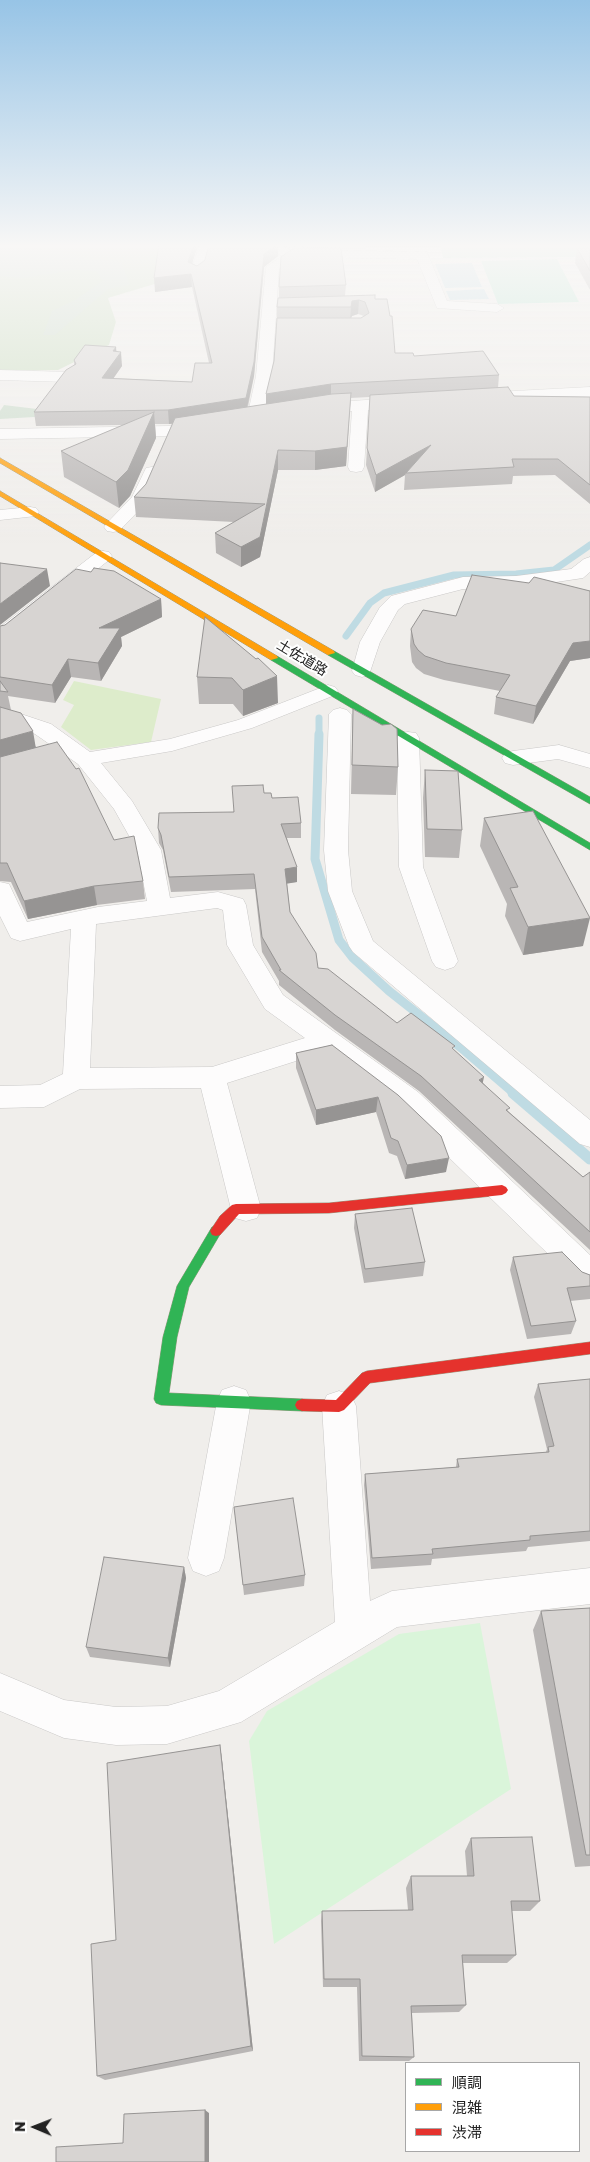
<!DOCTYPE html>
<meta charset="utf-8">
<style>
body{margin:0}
#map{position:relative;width:590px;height:2162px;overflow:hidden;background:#f0eeeb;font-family:"Golos Text","Noto Sans JP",sans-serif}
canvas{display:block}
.legend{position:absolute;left:405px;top:2062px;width:175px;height:90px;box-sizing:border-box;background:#fff;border:1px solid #a7a7a7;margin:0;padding:6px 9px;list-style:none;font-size:15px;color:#222}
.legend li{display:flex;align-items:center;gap:10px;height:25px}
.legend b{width:25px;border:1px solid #a7a7a7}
.north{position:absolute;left:10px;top:2102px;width:50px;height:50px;-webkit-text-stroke:4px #fff;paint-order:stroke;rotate:271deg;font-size:14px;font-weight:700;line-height:20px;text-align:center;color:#222}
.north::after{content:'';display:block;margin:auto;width:18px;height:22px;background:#222;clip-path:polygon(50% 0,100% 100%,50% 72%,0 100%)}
</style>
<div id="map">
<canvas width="590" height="2162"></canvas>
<ul class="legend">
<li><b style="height:6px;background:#30b455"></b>順調</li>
<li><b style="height:6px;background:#ff9f0a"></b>混雑</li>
<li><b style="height:6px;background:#e5322d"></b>渋滞</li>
</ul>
<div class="north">N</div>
</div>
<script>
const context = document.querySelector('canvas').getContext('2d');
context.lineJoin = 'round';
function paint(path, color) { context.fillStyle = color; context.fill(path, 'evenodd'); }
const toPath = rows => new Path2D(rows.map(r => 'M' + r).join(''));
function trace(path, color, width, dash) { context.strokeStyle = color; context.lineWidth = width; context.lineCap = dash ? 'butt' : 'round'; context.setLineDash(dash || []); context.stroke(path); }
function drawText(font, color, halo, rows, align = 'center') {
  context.font = font + ' "Golos Text","Noto Sans JP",sans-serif'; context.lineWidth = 4; context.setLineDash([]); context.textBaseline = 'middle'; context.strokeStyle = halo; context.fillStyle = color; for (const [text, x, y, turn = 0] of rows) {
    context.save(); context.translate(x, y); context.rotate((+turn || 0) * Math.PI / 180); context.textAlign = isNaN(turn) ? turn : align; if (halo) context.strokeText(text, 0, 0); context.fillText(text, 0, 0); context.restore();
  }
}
paint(toPath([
 [74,681,161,699,151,742,91,750,61,727,74,705,63,700]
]), '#ddeccb');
paint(toPath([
 [0,244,166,244,168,280,108,298,116,322,109,345,58,370,0,371]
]), '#cbdec1');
paint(toPath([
 [0,244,22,244,32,248,71,254,82,258,121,262,130,285,108,289,55,335,43,335,52,311,75,300,103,281,97,271,75,270,23,278,0,276],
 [4,405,37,409,35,417,0,419,0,411]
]), '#cadbca');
paint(toPath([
 [480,1623,511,1789,274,1944,249,1741,267,1711,399,1634]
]), '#daf5da');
paint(toPath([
 [440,244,590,244,590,257,443,258],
 [557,259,579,302,498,304,481,261]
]), '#b7e6d2');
paint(toPath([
 [472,263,482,287,445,288,435,264],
 [484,289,489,299,450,300,446,291]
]), '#bfdbe3');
trace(toPath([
 [346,636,370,603,384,593,454,575,516,574,554,570,590,545],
 [319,735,319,718]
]), '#bfdbe3', 7);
trace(toPath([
 [319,734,315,859,339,940,353,958,389,991,465,1051,515,1094]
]), '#bfdbe3', 9);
trace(toPath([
 [513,1093,590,1159]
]), '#bfdbe3', 11);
const street = toPath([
 [200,244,212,244,204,273,197,277,190,273,200,244],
 [246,244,276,244,293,251,294,254,293,261,279,269,272,376,263,418,261,421,255,423,249,421,247,418,256,376,266,267,282,256,272,251,248,247,246,244],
 [305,250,427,252,447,301,497,304,504,308,497,312,437,308,417,259,300,257,299,254,305,250],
 [0,370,68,372,73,374,76,377,73,380,68,382,0,380,0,370],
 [590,387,590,397,477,403,472,401,469,398,472,395,477,393,590,387],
 [406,397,411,399,414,402,411,405,368,410,364,467,362,471,356,472,350,471,348,467,352,411,312,414,306,412,304,409,306,406,312,404,406,397],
 [206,421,212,423,214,426,212,429,169,436,0,439,0,429,169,426,206,421],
 [152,467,158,468,160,472,146,503,119,531,113,532,107,531,104,527,107,523,132,497,146,468,152,467],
 [30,507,36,508,39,512,36,516,0,520,0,510,30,507],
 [103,551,109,552,112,556,109,560,7,641,0,643,0,627,97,552,103,551],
 [590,557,590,572,583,578,516,588,463,589,405,604,398,610,380,642,369,675,362,677,355,675,352,671,360,642,380,607,391,596,463,577,516,576,571,569,584,559,590,557],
 [328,685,335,687,338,691,335,695,252,728,172,751,101,763,132,801,161,850,170,898,218,892,243,899,246,905,253,945,283,995,418,1092,590,1255,590,1288,579,1284,398,1108,324,1052,227,1083,261,1209,257,1218,246,1221,235,1218,231,1209,201,1088,80,1089,44,1107,0,1108,0,1086,40,1085,63,1074,71,929,20,941,11,938,0,916,0,882,9,884,27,922,98,907,147,901,137,850,114,809,78,764,35,734,12,724,0,722,0,710,24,715,51,724,90,752,170,739,238,720,328,685],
 [217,908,223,910,227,945,265,1009,305,1038,212,1067,90,1068,96,924,217,908],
 [340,708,347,710,351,714,348,850,352,891,373,941,590,1120,590,1147,580,1144,353,952,349,946,328,891,324,850,329,714,333,710,340,708],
 [408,732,416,733,419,738,423,867,458,961,454,967,445,970,436,967,432,961,399,867,397,738,400,733,408,732],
 [559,745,590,754,590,768,558,759,513,765,505,763,502,758,505,753,513,751,559,745],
 [234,1386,246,1390,251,1401,224,1558,219,1571,206,1576,193,1571,188,1558,217,1401,222,1390,234,1386],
 [339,1391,351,1395,356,1406,370,1601,392,1591,590,1568,590,1604,397,1627,241,1722,167,1744,116,1745,64,1738,0,1711,0,1673,64,1700,116,1707,167,1706,219,1691,335,1622,322,1406,327,1395,339,1391]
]);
const fast = toPath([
 [328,651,334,651,590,797,590,804,328,655,328,651],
 [271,656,277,656,590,843,590,850,271,660,271,656],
 [216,1226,220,1227,222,1231,189,1287,177,1337,169,1393,302,1399,307,1401,309,1405,307,1409,302,1411,161,1405,156,1403,154,1399,163,1337,177,1286,212,1227,216,1226]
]);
const slow = toPath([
 [0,458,334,651,335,653,328,655,0,463,0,458],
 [0,491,277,656,278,658,271,660,0,496,0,491]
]);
const jam = toPath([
 [502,1185,506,1187,508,1190,506,1193,502,1195,329,1213,239,1214,220,1235,216,1236,212,1235,210,1231,220,1216,232,1205,236,1204,329,1203,502,1185],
 [590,1342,590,1354,370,1383,344,1410,339,1412,302,1411,297,1409,295,1405,297,1401,302,1399,336,1400,362,1373,367,1371,590,1342]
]);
trace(street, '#c9c8c7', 1);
trace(fast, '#999a82', 1);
trace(slow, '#999a82', 1);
trace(jam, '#999a82', 1);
paint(street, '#fdfcfc');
paint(fast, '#30b455');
paint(slow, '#ff9f0a');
paint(jam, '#e5322d');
paint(toPath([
 [198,244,192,263,197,266,205,260,209,244,278,244,278,256,264,267,254,376,248,407,266,404,266,394,274,361,277,318,277,307,279,298,279,287,293,248,290,248,281,244,366,244,366,249,341,249,346,285,345,296,375,299,395,353,414,356,499,375,498,388,514,396,590,397,590,504,555,475,513,476,512,484,404,490,405,475,375,492,366,465,370,397,350,398,346,466,315,470,278,470,260,557,241,567,216,553,215,533,234,522,136,517,134,497,146,484,172,424,155,424,156,438,130,496,119,508,64,477,61,451,124,425,36,426,34,412,74,365,74,360,116,351,122,366,113,378,192,382,209,363,192,287,155,292],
 [358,314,364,316,361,318,351,318,352,316],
 [397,244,426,244,425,246,397,246],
 [577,248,590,248,590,290,575,263],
 [529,583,590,591,590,658,570,661,533,724,494,714,496,697,500,691,444,680,424,674,416,668,412,662,410,646,411,629,456,616],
 [161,599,162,617,121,637,122,646,101,681,71,677,55,703,8,696,11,710,36,747,114,840,143,881,145,899,97,905,28,919,11,882,0,881,0,626],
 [256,659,278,703,243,716,233,704,199,704,197,677],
 [353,709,398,767,396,795,351,794],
 [425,770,462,830,459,858,425,857,423,798],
 [264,793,272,798,301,823,301,838,287,838,297,882,287,883,290,912,318,968,397,1023,454,1050,509,1112,583,1177,590,1172,590,1250,419,1091,335,1030,279,985,279,981,262,952,255,889,171,892,163,850,159,843,158,828,233,812],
 [484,818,583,946,523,955,505,916,507,904,480,846],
 [332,1045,446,1172,405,1179,397,1156,389,1153,376,1112,316,1125,296,1068,296,1053],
 [355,1214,425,1262,423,1276,364,1283,354,1228],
 [513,1257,582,1272,590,1275,590,1299,570,1301,576,1321,571,1334,527,1339,510,1270],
 [590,1379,590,1541,528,1547,526,1551,432,1559,431,1565,371,1569,364,1485,365,1474,456,1467,457,1459,546,1452,547,1449,534,1397,538,1384],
 [234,1507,305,1575,304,1586,244,1595],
 [184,1567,186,1578,170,1667,90,1657,86,1647],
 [590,1608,590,1866,575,1867,533,1630,541,1611],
 [220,1745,222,1760,253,2051,105,2080,97,2076],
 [471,1838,540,1901,530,1911,512,1911,516,1955,507,1963,463,1963,466,2005,459,2012,412,2013,414,2057,409,2061,359,2061,357,1987,323,1987,321,1921,322,1911,408,1910,406,1888,411,1876,467,1876,465,1851]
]), '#b9b6b5');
paint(toPath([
 [194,244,198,244,189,274,191,274,192,287,155,292,154,278,188,262],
 [277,244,278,244,278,256,264,267,254,376,246,412,169,424,168,410,246,398,264,254],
 [359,300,358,314,352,316,350,321,351,307,352,301],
 [116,347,117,358,121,352,122,366,104,392,102,378,113,351],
 [331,384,331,399,266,410,266,394],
 [351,393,346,466,315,470,315,451],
 [154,412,156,438,130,496,119,508,116,482],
 [431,445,406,473,405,475,375,492,376,475],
 [278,450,278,470,260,557,241,567,241,547,260,537],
 [47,569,50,586,0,625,0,604],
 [161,599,162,617,121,637,122,646,101,681,98,663,99,628],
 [590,641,590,658,570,661,533,724,536,706,573,643],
 [68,659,71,677,55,703,52,685],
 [277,676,278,703,243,716,243,690],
 [33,731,36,749,0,759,0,740],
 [297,867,297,882,285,884,285,869],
 [94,886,97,905,28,919,24,901],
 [590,918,583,946,523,955,528,927],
 [484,1077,481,1091,479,1080],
 [378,1097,376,1112,316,1125,316,1110],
 [449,1158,446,1172,405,1179,407,1165],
 [184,1567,186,1578,170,1667,168,1658],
 [220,1745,222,1760,253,2051,251,2046],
 [205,2110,209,2113,209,2162,205,2162]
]), '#969493');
const building = toPath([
 [159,244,194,244,188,262,197,266,205,260,209,244,277,244,264,254,254,362,246,398,168,410,34,412,66,370,76,364,74,360,85,345,116,347,113,351,121,352,102,378,192,382,195,363,212,363,191,274,154,278,159,244],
 [295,247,341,248,346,285,279,287,281,257,295,247],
 [577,248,590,248,590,271,577,248],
 [375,295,375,299,387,299,390,316,392,316,395,353,413,353,414,356,483,351,499,375,331,384,266,394,274,361,277,318,361,318,369,313,365,302,359,300,352,301,351,307,277,307,278,298,375,295],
 [508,387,514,396,590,397,590,485,558,459,512,459,514,467,406,473,431,445,376,475,367,448,370,395,508,387],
 [351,393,347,447,315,451,278,450,260,537,241,547,215,533,265,504,134,497,146,484,175,418,332,394,351,393],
 [154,412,128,470,116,482,61,451,154,412],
 [0,563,47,569,0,604,0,563],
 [94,568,114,571,161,599,99,628,120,628,98,663,68,659,52,685,0,677,0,626,5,625,76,569,91,572,94,568],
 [472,575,529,583,534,577,590,591,590,641,573,643,536,706,496,697,510,675,446,663,425,656,418,650,414,644,411,629,423,610,456,616,472,575],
 [205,617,256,659,258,658,277,676,243,690,232,678,197,677,205,617],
 [0,681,8,692,0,691,0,681],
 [0,707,21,713,33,731,0,740,0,707],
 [353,709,382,725,391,724,397,729,398,767,352,765,353,709],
 [57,742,76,769,79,768,114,840,134,836,143,881,94,886,24,901,7,863,0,863,0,757,57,742],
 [425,770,458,771,462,830,427,829,425,770],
 [263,785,264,793,271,793,272,798,298,797,301,823,281,824,297,867,285,869,290,912,316,953,318,968,328,969,397,1023,411,1013,455,1046,452,1048,484,1077,479,1080,510,1108,506,1110,583,1177,590,1172,590,1232,421,1076,335,1015,279,970,281,970,262,937,254,874,169,877,161,835,158,828,159,813,234,812,232,786,263,785],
 [533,811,590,918,528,927,510,888,518,887,484,818,533,811],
 [332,1045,398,1095,441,1136,449,1158,407,1165,398,1141,391,1138,378,1097,316,1110,296,1053,332,1045],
 [412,1208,425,1262,365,1269,355,1214,412,1208],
 [562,1252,582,1272,590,1275,590,1286,567,1288,576,1321,531,1326,513,1257,562,1252],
 [590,1379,590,1531,530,1536,530,1540,432,1549,433,1554,372,1558,365,1474,459,1467,457,1459,549,1452,548,1447,554,1446,538,1384,590,1379],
 [293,1498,305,1575,243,1585,234,1507,293,1498],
 [104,1557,184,1567,168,1658,86,1647,104,1557],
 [590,1608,590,1855,586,1855,541,1611,590,1608],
 [220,1745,251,2046,97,2076,91,1944,116,1940,107,1763,220,1745],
 [532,1837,540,1901,511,1901,516,1955,462,1955,466,2005,411,2006,414,2057,362,2056,360,1979,324,1979,322,1911,413,1910,411,1876,474,1876,471,1838,532,1837],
 [205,2110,205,2162,56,2162,56,2147,123,2143,124,2114,205,2110]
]);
paint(building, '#d7d4d2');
trace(building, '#969493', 1);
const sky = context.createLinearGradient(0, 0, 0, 547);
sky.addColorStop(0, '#97c4e6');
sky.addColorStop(0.45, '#f8f7f6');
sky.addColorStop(1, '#f8f7f600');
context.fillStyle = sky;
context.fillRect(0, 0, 590, 547);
drawText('14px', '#222', '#fff', [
 ["土佐道路",302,658,31]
]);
</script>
